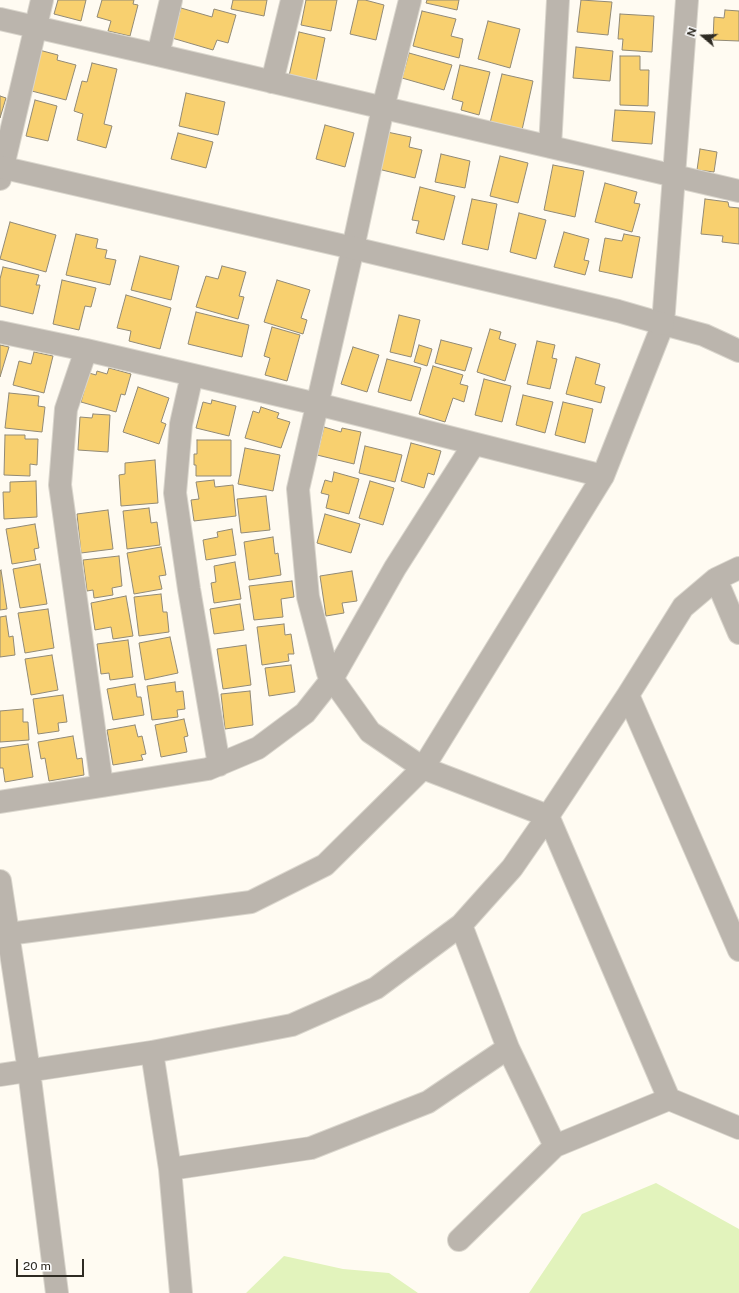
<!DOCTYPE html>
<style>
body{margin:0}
#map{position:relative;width:739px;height:1293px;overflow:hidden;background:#fffbf2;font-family:"Public Sans",sans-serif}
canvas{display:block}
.north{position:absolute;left:683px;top:16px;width:40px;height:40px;-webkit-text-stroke:3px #fff;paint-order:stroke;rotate:289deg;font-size:11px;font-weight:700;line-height:16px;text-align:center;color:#2f2b23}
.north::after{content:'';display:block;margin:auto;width:14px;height:18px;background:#2f2b23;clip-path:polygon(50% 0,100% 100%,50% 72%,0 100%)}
.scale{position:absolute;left:16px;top:1259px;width:68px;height:18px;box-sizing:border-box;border:2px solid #2f2b23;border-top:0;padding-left:5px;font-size:12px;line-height:14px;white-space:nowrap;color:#2f2b23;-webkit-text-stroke:3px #fff;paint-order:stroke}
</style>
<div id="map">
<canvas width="739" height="1293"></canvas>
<div class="north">N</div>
<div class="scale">20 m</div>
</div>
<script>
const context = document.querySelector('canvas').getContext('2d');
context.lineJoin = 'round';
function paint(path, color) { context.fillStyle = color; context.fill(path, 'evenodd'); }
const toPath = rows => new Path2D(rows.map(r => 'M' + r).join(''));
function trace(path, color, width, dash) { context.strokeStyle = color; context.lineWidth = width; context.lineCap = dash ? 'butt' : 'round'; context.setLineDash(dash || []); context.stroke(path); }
paint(toPath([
 [656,1183,739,1229,739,1293,529,1293,582,1214],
 [284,1256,343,1269,389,1273,418,1293,246,1293]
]), '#e2f3bc');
const building = toPath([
 [58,0,86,0,81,21,54,14,58,0],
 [102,0,134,0,133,4,138,5,130,36,108,31,111,21,97,17,102,0],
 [233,0,267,0,264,16,231,9,233,0],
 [306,0,337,0,331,31,301,25,306,0],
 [358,0,365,0,384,5,376,40,350,34,358,0],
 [427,0,459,0,457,10,426,3,427,0],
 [581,0,612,2,608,35,577,32,581,0],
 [181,8,212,17,214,9,236,15,228,43,217,40,213,50,172,38,181,8],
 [725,10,739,11,739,41,713,40,714,17,724,18,725,10],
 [422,11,456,19,451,36,463,39,459,58,413,46,422,11],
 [620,14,654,16,652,52,622,50,623,39,618,39,620,14],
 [488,21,520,29,510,68,478,59,488,21],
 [299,32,325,38,316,82,289,76,299,32],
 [576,47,613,51,610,81,573,78,576,47],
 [39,50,58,55,57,60,76,65,66,100,28,90,39,50],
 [409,53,452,65,444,90,402,78,409,53],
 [620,56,640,56,640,70,649,70,648,106,620,105,620,56],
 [92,63,117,69,104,124,112,126,106,148,77,140,83,114,74,111,82,81,87,82,92,63],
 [460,65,490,72,479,115,461,110,463,102,452,99,460,65],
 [502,74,533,81,522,130,490,123,502,74],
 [186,93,225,102,218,135,179,126,186,93],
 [0,96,6,98,0,118,0,96],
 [35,100,57,106,48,141,26,136,35,100],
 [615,110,655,112,652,144,612,141,615,110],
 [325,125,354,133,345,167,316,159,325,125],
 [387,132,411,137,409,147,422,150,415,178,378,169,387,132],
 [178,133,213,142,206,168,171,159,178,133],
 [700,149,717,152,714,172,697,170,700,149],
 [441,154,470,161,465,188,435,182,441,154],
 [500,156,528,163,518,203,490,196,500,156],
 [553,165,584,171,575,217,544,210,553,165],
 [605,183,637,192,634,203,640,204,632,232,595,222,605,183],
 [420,187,455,196,444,240,416,233,419,221,412,220,420,187],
 [472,199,497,204,488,250,462,244,472,199],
 [705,199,728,202,729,207,739,208,739,244,722,242,723,236,701,234,705,199],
 [519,213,546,220,536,259,510,252,519,213],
 [10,222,56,235,46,272,0,259,10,222],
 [564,232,589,239,584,260,589,261,585,275,554,267,564,232],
 [76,234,98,239,96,248,107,250,105,258,116,260,110,285,66,275,76,234],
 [624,234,640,237,632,278,599,271,605,238,622,241,624,234],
 [140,256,179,266,171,300,131,290,140,256],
 [222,266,246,272,239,296,244,297,238,319,196,307,206,276,218,279,222,266],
 [3,267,39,275,36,285,40,285,33,314,0,306,0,279,3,267],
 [62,280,96,288,91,307,85,306,79,330,53,324,62,280],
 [277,280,310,290,301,318,307,320,303,334,264,322,277,280],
 [126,295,171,308,160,349,129,341,131,331,117,328,126,295],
 [196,312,249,325,242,357,188,344,196,312],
 [399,315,420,320,411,357,390,352,399,315],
 [272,327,300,335,287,381,265,375,270,358,264,356,272,327],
 [490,329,501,332,499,339,516,344,505,381,477,372,490,329],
 [441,340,472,348,465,371,435,363,441,340],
 [537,341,555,345,552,358,557,359,550,389,527,384,537,341],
 [0,345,9,347,0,377,0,345],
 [419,345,432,349,427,366,414,362,419,345],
 [353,347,379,355,367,392,341,384,353,347],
 [34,352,53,356,44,393,13,385,19,361,31,364,34,352],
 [576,357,600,364,595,384,605,387,601,403,566,394,576,357],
 [387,359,421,368,411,401,378,392,387,359],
 [433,366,463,375,460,384,468,386,464,402,453,398,445,422,419,414,433,366],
 [109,368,131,374,125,395,121,394,116,412,81,402,89,373,96,375,97,371,107,374,109,368],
 [484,379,511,386,502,422,475,415,484,379],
 [138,387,169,398,161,422,166,424,159,444,123,432,138,387],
 [9,393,39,396,38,406,45,407,42,432,5,428,9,393],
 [523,395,553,402,545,433,516,425,523,395],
 [212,400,236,406,229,436,196,428,203,402,211,404,212,400],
 [563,402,593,409,585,443,555,435,563,402],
 [261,407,279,413,277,418,290,422,281,448,245,438,253,411,259,413,261,407],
 [93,414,110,415,108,452,78,450,80,417,92,418,93,414],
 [324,427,341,432,342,428,361,432,354,464,317,455,324,427],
 [5,435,25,435,25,439,38,439,37,465,30,464,30,476,4,475,5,435],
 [197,440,231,440,231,476,196,476,196,465,194,465,194,454,197,454,197,440],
 [411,443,441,451,434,475,428,473,424,488,401,481,411,443],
 [365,446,402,455,395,482,359,473,365,446],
 [245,448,280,455,273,491,238,484,245,448],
 [155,460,158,503,121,506,119,475,125,474,125,463,155,460],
 [334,472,359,479,349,514,326,508,329,495,321,493,325,480,332,482,334,472],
 [214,480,215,487,233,485,236,516,194,521,191,500,199,499,196,482,214,480],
 [36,481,37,517,4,519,3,492,10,492,10,482,36,481],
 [370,481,394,488,383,525,359,518,370,481],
 [266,496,270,530,241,533,237,499,266,496],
 [149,508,151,523,157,522,160,545,127,549,123,511,149,508],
 [108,510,113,549,81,553,77,514,108,510],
 [325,514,360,524,351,553,317,543,325,514],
 [35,524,39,548,34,549,36,560,12,564,6,529,35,524],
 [232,529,236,555,206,560,203,540,218,537,217,532,232,529],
 [273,537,275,554,278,553,281,575,249,580,244,542,273,537],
 [161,547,166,575,159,576,162,589,134,594,127,553,161,547],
 [119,556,122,586,112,588,113,595,94,598,93,590,87,591,83,560,119,556],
 [235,562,241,599,214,603,211,583,216,582,214,566,235,562],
 [40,564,47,604,20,608,13,569,40,564],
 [1,570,7,609,0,610,0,571,1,570],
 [352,571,357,601,342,603,344,613,326,616,320,576,352,571],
 [292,581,294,597,281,599,283,617,254,620,249,586,292,581],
 [161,594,163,612,167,612,169,632,139,636,134,597,161,594],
 [126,596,133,636,113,639,111,627,95,630,91,603,126,596],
 [240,604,244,630,214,634,210,609,240,604],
 [48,609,54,648,25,653,18,613,48,609],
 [6,616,9,637,13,636,15,655,0,657,0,617,6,616],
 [284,624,285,635,291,634,294,654,288,654,289,661,262,665,257,627,284,624],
 [170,637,178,673,145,680,139,643,170,637],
 [128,640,133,677,110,680,109,673,101,674,97,644,128,640],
 [246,645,251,685,223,689,217,649,246,645],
 [52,655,58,690,31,695,25,659,52,655],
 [291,665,295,692,269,696,265,668,291,665],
 [175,682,176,692,183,691,185,709,177,710,178,717,152,720,147,686,175,682],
 [135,684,137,697,141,697,144,715,113,720,107,689,135,684],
 [250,691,253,725,225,729,221,694,250,691],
 [63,695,67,722,58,723,59,731,38,734,33,699,63,695],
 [23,709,23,722,28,722,29,740,0,742,0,711,23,709],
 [184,719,188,736,184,737,187,752,161,757,155,725,184,719],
 [135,725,138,737,142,736,146,754,141,755,143,760,113,765,107,730,135,725],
 [73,736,77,759,82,758,84,775,49,781,45,758,41,759,38,742,73,736],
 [28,744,33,777,5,782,3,768,0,768,0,748,28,744]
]);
paint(building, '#f8d06f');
trace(building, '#928a76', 1);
const minor = toPath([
 [410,0,383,108,353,248,298,489,308,597,328,673,370,732,423,768,548,816,512,868,461,925,508,1048],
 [0,19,158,55,171,0],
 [158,55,739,191],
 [272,82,292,0],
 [550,147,558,0],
 [0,179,42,0],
 [663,324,704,335,739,351],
 [0,332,86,350,317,404,603,476],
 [192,375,181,424,175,493,189,589,219,765],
 [739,568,716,579,739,633],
 [716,579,683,607,628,695,739,950],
 [628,695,548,816,669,1099],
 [102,786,208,769,258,748,305,713,332,679,395,568,474,444],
 [0,802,102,786,60,485,66,409,86,350],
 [0,881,29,1071,57,1293],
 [0,935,251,902,325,865,423,768,603,476,663,324,687,0],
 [0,1075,152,1052],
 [555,1146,669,1099,739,1128],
 [170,1169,152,1052,292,1025,376,988,461,925],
 [181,1293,170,1169,311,1148,428,1102,508,1048,555,1146,459,1240]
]);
const tertiary = toPath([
 [0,167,353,248,618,311,663,324]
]);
trace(minor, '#dad6cd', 24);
trace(tertiary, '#dad6cd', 24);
trace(minor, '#bbb5ad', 22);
trace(tertiary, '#bbb5ad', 22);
</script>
